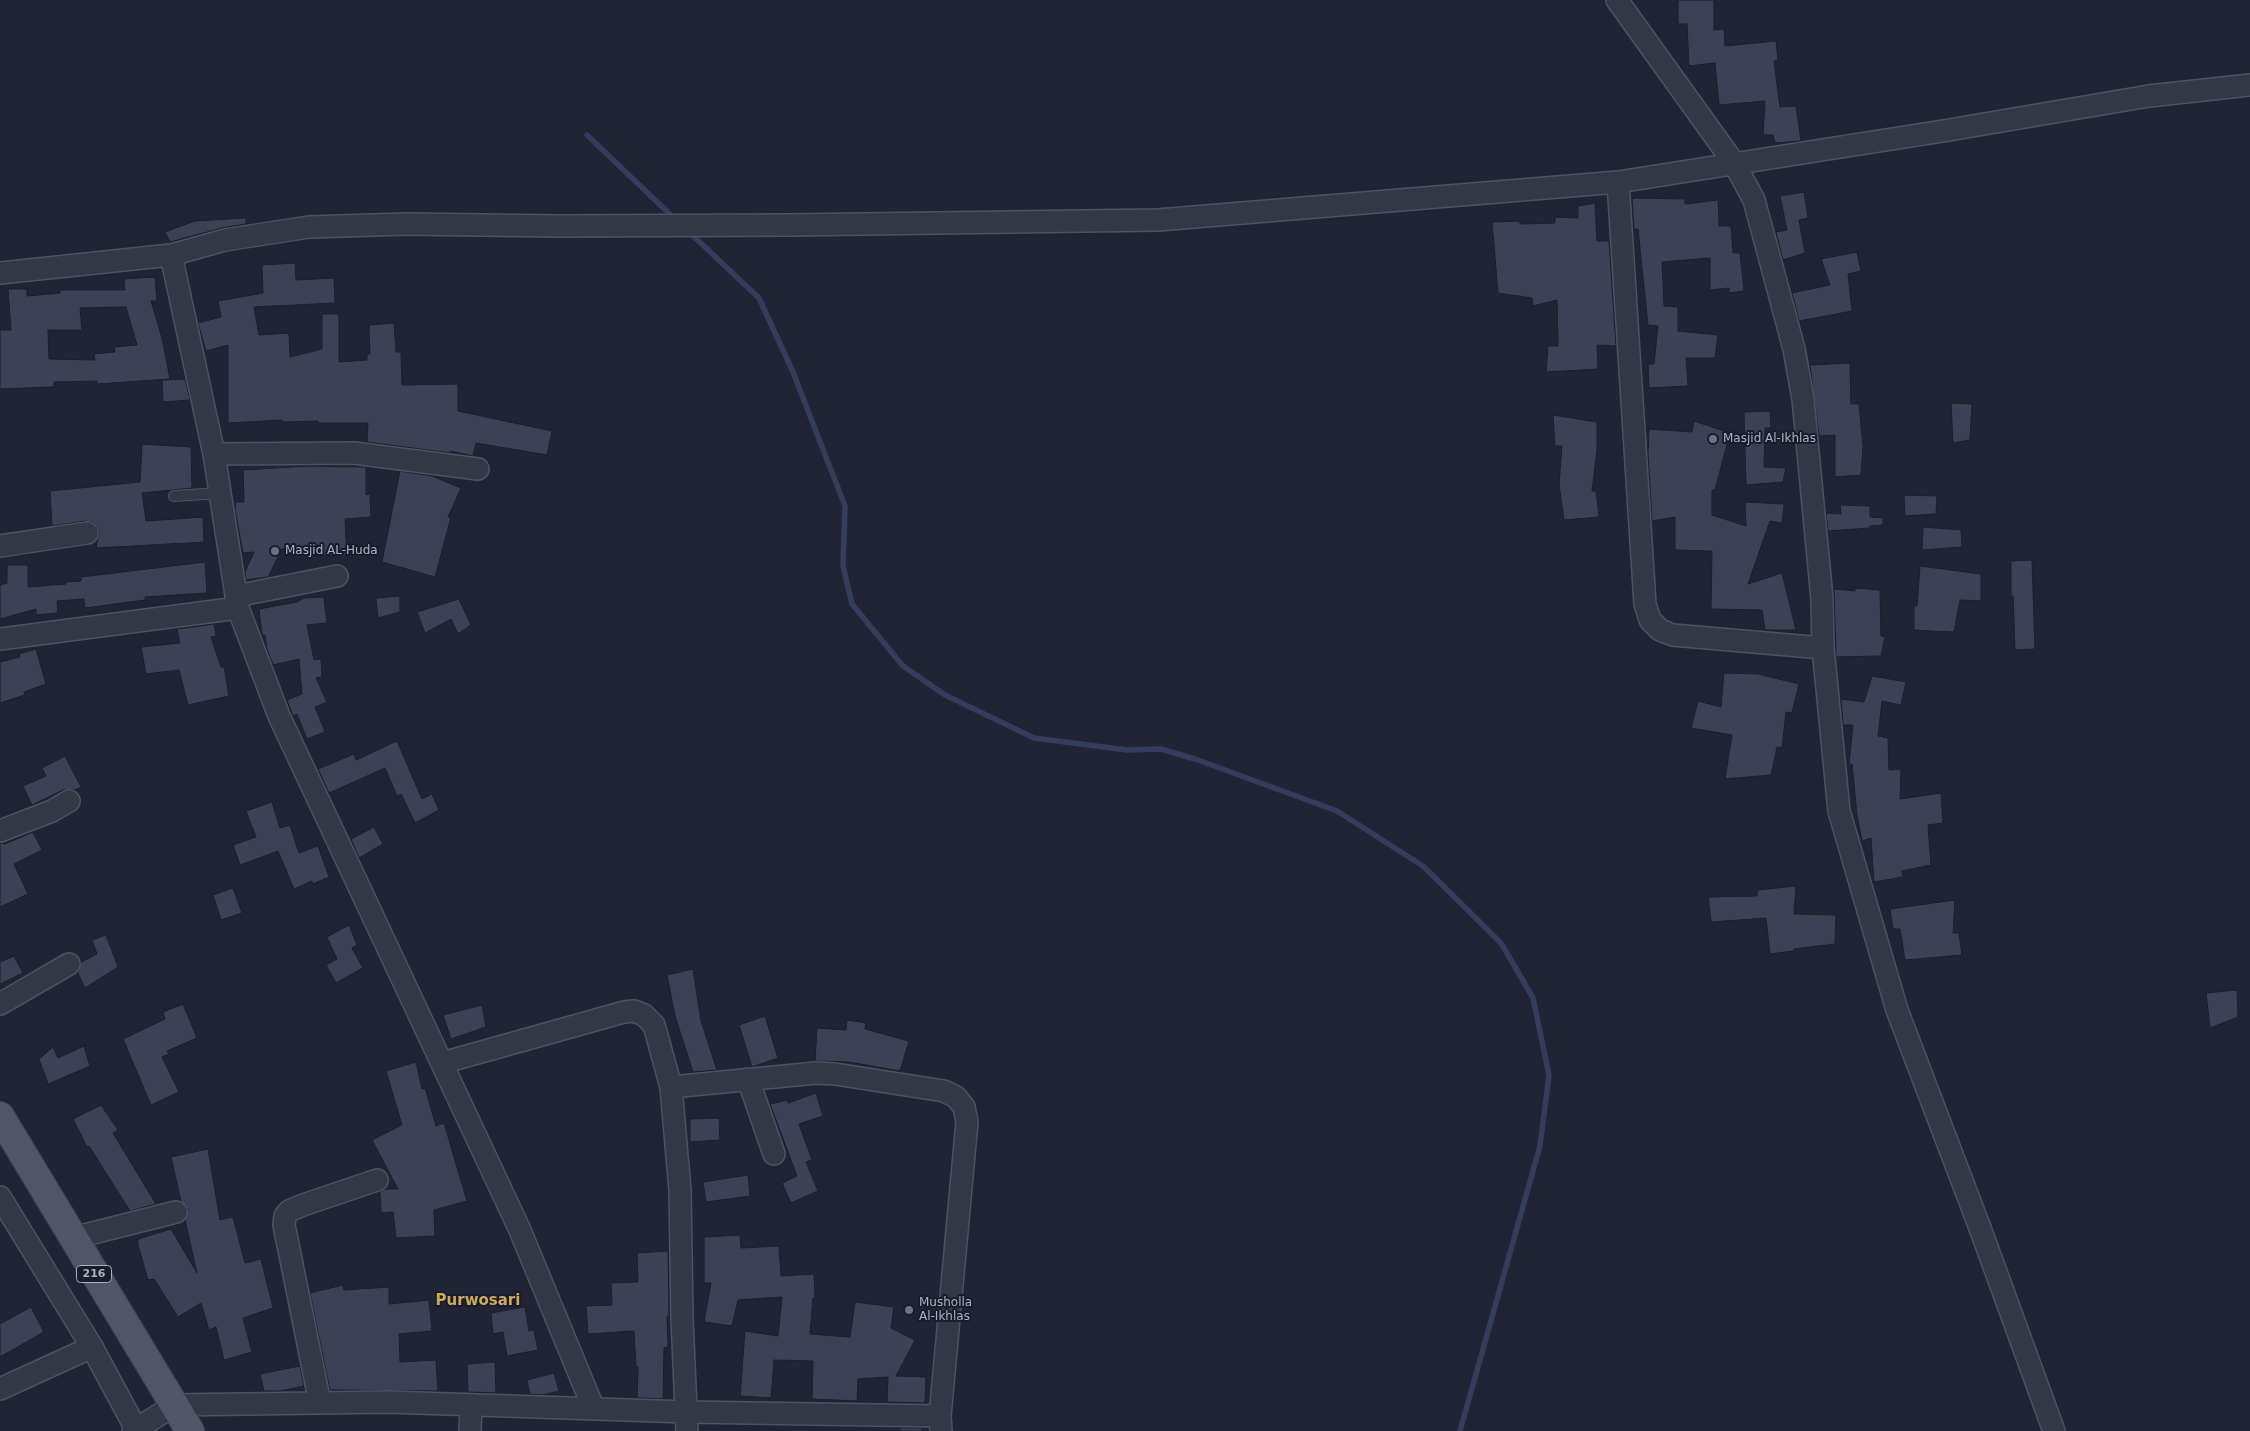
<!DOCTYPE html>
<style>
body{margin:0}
canvas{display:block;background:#212435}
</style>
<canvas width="2250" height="1431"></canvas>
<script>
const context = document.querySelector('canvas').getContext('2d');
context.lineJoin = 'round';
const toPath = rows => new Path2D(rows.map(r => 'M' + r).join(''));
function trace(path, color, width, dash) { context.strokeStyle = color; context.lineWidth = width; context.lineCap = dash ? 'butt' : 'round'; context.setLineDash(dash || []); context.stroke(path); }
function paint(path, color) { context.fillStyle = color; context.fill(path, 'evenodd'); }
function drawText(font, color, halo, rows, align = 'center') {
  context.font = font + ' "DejaVu Sans",sans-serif'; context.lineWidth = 4; context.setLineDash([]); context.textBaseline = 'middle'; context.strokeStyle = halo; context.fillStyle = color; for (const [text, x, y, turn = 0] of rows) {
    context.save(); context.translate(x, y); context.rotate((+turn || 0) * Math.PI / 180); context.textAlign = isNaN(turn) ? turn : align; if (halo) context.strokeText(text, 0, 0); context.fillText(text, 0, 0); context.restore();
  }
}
trace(toPath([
 [587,135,676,220],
 [688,231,759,298,793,372,845,506,843,566,852,604,903,666,945,695,1034,738,1127,750,1161,749,1198,760,1337,811,1423,866,1501,943,1533,998,1549,1075,1540,1146,1460,1431]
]), '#353c5c', 5.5);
const building = toPath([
 [1678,0,1714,0,1714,30,1724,29,1725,46,1776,41,1778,60,1774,61,1780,107,1796,106,1801,141,1775,143,1773,135,1763,135,1765,101,1719,105,1715,63,1689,66,1687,24,1678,24,1678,0],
 [1804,192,1808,218,1799,220,1805,253,1783,260,1776,232,1787,230,1780,196,1804,192],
 [1636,198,1685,199,1685,204,1718,200,1719,226,1731,226,1733,253,1740,253,1744,291,1729,293,1729,288,1710,290,1710,258,1662,262,1664,306,1678,307,1678,331,1718,335,1715,358,1686,358,1688,386,1649,388,1648,364,1654,364,1658,326,1648,325,1638,229,1634,229,1632,199,1636,198],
 [1595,203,1597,241,1609,241,1616,346,1597,345,1598,369,1546,372,1548,346,1558,346,1557,300,1533,306,1532,298,1498,293,1492,222,1520,221,1520,224,1555,223,1555,217,1578,218,1578,206,1595,203],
 [246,218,246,224,222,228,170,242,165,232,195,221,246,218],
 [1857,252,1861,271,1848,274,1852,311,1799,321,1792,293,1830,285,1821,259,1857,252],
 [295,263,296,280,334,278,335,303,254,307,259,335,289,333,290,357,322,349,322,314,339,314,339,362,367,360,367,354,370,354,369,325,394,323,396,352,401,352,402,385,458,384,458,411,552,431,547,455,476,443,473,456,450,451,450,453,367,442,368,423,318,423,318,421,283,422,282,420,228,423,228,345,206,351,198,323,221,317,218,301,263,293,262,265,295,263],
 [155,277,157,301,151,301,162,338,170,379,97,384,97,381,54,382,54,387,0,389,0,330,11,330,8,289,27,289,27,296,60,293,60,290,125,290,124,279,155,277],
 [126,307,137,345,114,347,115,352,94,354,95,360,49,359,48,330,82,330,80,308,126,307],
 [1850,363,1851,404,1859,404,1863,447,1861,475,1835,477,1835,435,1819,436,1810,365,1850,363],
 [185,379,190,400,163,402,162,380,185,379],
 [1951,403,1972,404,1970,440,1953,443,1951,403],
 [1770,411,1771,428,1765,428,1764,467,1786,468,1783,482,1746,485,1744,412,1770,411],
 [1553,415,1597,422,1597,450,1592,491,1596,491,1599,517,1564,520,1559,485,1562,446,1555,446,1553,415],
 [1694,421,1730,433,1715,490,1712,490,1712,515,1746,526,1745,502,1784,504,1782,523,1770,521,1748,584,1782,573,1796,630,1765,630,1762,610,1711,609,1712,551,1675,550,1675,517,1652,521,1648,455,1649,429,1692,432,1694,421],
 [142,444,191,447,192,488,142,493,146,521,203,517,204,542,96,548,99,532,97,526,92,522,85,521,52,526,50,491,140,482,142,444],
 [307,466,366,467,366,495,370,494,371,517,345,519,347,555,318,556,318,545,282,549,268,577,246,580,245,572,254,552,243,553,235,509,236,502,244,502,243,470,307,466],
 [400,471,432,476,461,488,448,517,451,517,435,577,382,562,400,471],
 [1904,495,1937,496,1936,514,1905,516,1904,495],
 [1840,505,1870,506,1870,517,1883,518,1883,525,1870,526,1870,528,1828,531,1826,513,1841,514,1840,505],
 [1923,527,1961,530,1962,547,1922,550,1923,527],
 [2032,560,2035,649,2015,650,2013,596,2011,596,2011,561,2032,560],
 [205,562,207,593,145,597,145,600,85,608,84,599,57,601,58,613,36,615,36,609,0,619,0,585,7,583,7,565,28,565,28,587,66,584,66,582,81,581,81,577,205,562],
 [1920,566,1981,574,1981,601,1960,600,1954,632,1914,630,1914,606,1917,606,1920,566],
 [1855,588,1880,590,1881,636,1885,637,1881,656,1836,657,1834,589,1855,591,1855,588],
 [400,596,400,612,378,618,376,598,400,596],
 [324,597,327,623,307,625,314,660,321,659,322,677,316,678,327,702,315,707,325,732,307,739,297,714,293,716,287,700,302,694,299,659,273,665,267,649,265,635,262,635,259,609,297,602,304,598,324,597],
 [459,599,471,625,458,634,451,619,425,633,417,612,459,599],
 [214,624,216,636,211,637,221,667,224,667,229,696,188,705,179,670,146,674,141,647,180,643,177,629,214,624],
 [36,649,46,684,24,692,25,695,0,703,0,662,20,657,19,654,36,649],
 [1724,673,1758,674,1799,684,1792,713,1786,712,1782,748,1777,747,1771,775,1725,779,1732,735,1691,728,1698,701,1721,707,1724,673],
 [1872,676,1906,682,1901,705,1882,701,1878,736,1888,738,1889,770,1901,769,1900,799,1941,793,1943,823,1928,825,1931,865,1902,871,1903,877,1874,882,1871,838,1862,841,1857,815,1852,764,1849,764,1853,725,1843,725,1841,699,1864,702,1872,676],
 [397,741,422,799,432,794,439,810,415,823,401,794,397,796,385,768,329,793,318,769,354,754,356,760,397,741],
 [65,756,81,787,75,790,63,790,32,805,23,786,46,776,42,768,65,756],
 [272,802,280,828,290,825,299,853,318,846,329,877,313,884,312,881,294,889,278,851,240,865,233,845,256,837,246,811,272,802],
 [374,827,383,844,359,858,351,839,374,827],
 [33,832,42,850,14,864,28,894,0,907,0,843,5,844,33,832],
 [1796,886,1794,914,1836,915,1835,944,1794,949,1794,951,1770,954,1766,918,1711,922,1708,897,1757,896,1757,890,1796,886],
 [233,888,242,913,221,920,213,895,233,888],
 [1955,900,1953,933,1959,933,1962,955,1905,960,1900,929,1893,929,1890,909,1955,900],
 [349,925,357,945,352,948,363,968,336,983,326,965,337,959,327,937,349,925],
 [106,935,118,967,85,988,78,973,81,962,97,954,92,940,106,935],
 [14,956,23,973,0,984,0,962,14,956],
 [693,969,701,1021,717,1070,693,1072,675,1016,667,975,693,969],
 [2237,990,2238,1017,2210,1028,2206,993,2237,990],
 [183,1004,197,1038,167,1051,169,1054,162,1057,179,1092,151,1105,123,1039,165,1019,163,1012,183,1004],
 [482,1005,486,1027,451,1039,443,1015,482,1005],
 [765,1016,778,1058,752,1067,739,1025,765,1016],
 [847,1020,866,1023,865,1029,909,1041,900,1071,849,1062,815,1061,817,1028,846,1030,847,1020],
 [84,1046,90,1066,48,1084,39,1059,53,1047,58,1058,84,1046],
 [416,1062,422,1089,425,1088,436,1126,444,1123,467,1201,434,1210,435,1236,396,1238,393,1212,381,1213,380,1192,385,1189,398,1189,372,1140,402,1125,386,1071,416,1062],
 [816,1093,823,1116,799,1124,812,1160,806,1162,818,1191,791,1203,782,1183,797,1176,770,1104,787,1100,788,1103,816,1093],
 [101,1105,118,1130,113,1133,156,1204,130,1211,89,1146,87,1147,73,1119,101,1105],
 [719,1118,720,1140,690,1142,690,1119,719,1118],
 [208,1149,220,1220,233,1217,245,1263,261,1259,273,1308,243,1318,252,1352,224,1360,216,1327,209,1330,201,1303,178,1317,154,1279,148,1280,138,1245,138,1239,171,1229,197,1273,185,1220,188,1209,181,1201,171,1157,208,1149],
 [748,1175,750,1196,706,1202,703,1182,748,1175],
 [740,1235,741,1248,779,1246,781,1276,814,1274,815,1298,813,1298,810,1334,850,1337,855,1302,894,1307,891,1328,915,1340,896,1376,926,1377,925,1403,887,1402,888,1377,858,1379,857,1401,812,1399,813,1361,774,1360,771,1398,740,1396,745,1331,778,1336,782,1297,738,1300,732,1326,704,1322,711,1283,704,1283,704,1237,740,1235],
 [668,1251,669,1316,667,1316,668,1347,664,1348,663,1399,637,1398,638,1367,636,1367,634,1331,588,1334,586,1306,612,1305,611,1283,638,1282,637,1253,668,1251],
 [343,1285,344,1290,389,1287,389,1304,429,1300,432,1331,399,1334,400,1362,436,1360,438,1391,330,1390,310,1293,343,1285],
 [31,1307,44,1332,0,1357,0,1324,31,1307],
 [525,1307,529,1331,534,1330,538,1350,507,1356,503,1332,493,1334,491,1313,525,1307],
 [495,1362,496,1393,468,1392,467,1364,495,1362],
 [300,1366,304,1386,280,1391,264,1391,260,1374,300,1366],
 [554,1373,559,1391,543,1395,530,1394,527,1380,554,1373],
 [900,1428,922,1428,922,1431,900,1431,900,1428]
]);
paint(building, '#3d4156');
trace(building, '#1b1e2c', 1);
const lane = toPath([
 [174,496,220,493]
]);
const street = toPath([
 [1617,0,1734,163,1754,200,1794,349,1803,399,1822,599,1823,648,1839,811,1897,1010,1980,1228,2054,1431],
 [1618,182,1645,604,1650,620,1660,630,1673,635,1823,648],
 [171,255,225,240,309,227,406,224,558,226,790,225,1158,220,1618,182,1943,131,2149,96,2250,85],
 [0,273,171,255,214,454,238,608,279,716,519,1228,593,1407],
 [214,454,354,453,478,469],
 [0,546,87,533],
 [236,596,337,576],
 [0,639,238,608],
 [0,831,52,811,69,801],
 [0,1004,69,964],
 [442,1063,624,1012,634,1011,644,1015,654,1025,671,1087,680,1190,682,1319,687,1431],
 [748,1079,774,1154],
 [671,1087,816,1073,835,1074,944,1091,956,1097,964,1107,967,1122,940,1416,941,1431],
 [0,1197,92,1347,136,1429,133,1431],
 [73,1238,176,1212],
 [0,1389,92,1347],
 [320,1403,284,1225,285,1216,289,1211,303,1205,377,1180],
 [137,1431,136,1429,175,1405,389,1402,687,1412,940,1416],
 [470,1431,471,1405]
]);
const primary = toPath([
 [0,1116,190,1431]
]);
trace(lane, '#4e5161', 12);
trace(street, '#4e5161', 24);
trace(primary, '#3d404f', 30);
trace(lane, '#343746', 10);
trace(street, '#343746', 21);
trace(primary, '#525566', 28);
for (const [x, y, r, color] of [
 [1713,439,5,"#6b7280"],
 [275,551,5,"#6b7280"],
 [909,1310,5,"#6b7280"]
]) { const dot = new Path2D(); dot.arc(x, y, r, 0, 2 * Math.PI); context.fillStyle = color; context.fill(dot); trace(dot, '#191c2a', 2); }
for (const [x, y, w] of [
 [94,1274,35]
]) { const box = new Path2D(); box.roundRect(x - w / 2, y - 8.5, w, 17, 4); context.fillStyle = '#191c2a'; context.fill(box); trace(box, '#aeb1c3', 1); }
drawText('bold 11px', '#aeb1c3', null, [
 ["216",94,1274]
]);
drawText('12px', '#aeb1c3', '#191c2a', [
 ["Masjid Al-Ikhlas",1723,439],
 ["Masjid AL-Huda",285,551],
 ["Musholla",919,1303],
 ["Al-Ikhlas",919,1317]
], 'left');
drawText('bold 15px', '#cda95f', '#191c2a', [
 ["Purwosari",478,1301]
]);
</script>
